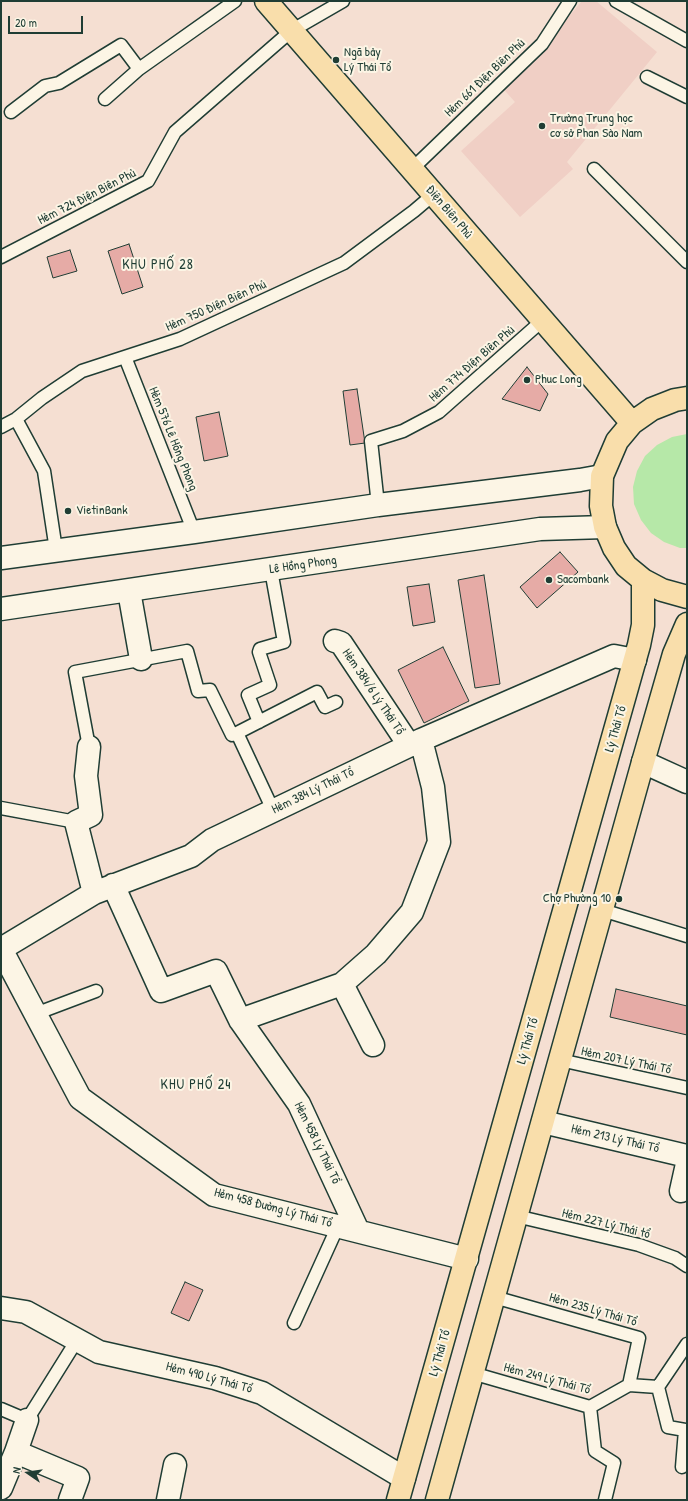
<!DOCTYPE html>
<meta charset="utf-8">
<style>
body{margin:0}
#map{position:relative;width:688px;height:1501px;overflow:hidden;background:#f5dfd2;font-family:"Patrick Hand",sans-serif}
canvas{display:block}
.frame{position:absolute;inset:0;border:2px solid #1f3d34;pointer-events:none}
.north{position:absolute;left:8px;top:1453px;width:40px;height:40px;-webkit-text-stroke:3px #fcf5e5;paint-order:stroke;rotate:283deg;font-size:11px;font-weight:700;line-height:16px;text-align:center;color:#1f3d34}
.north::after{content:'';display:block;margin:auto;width:14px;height:18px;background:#1f3d34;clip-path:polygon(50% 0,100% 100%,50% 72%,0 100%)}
.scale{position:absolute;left:8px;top:16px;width:75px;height:18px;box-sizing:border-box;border:2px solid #1f3d34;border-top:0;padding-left:5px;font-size:12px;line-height:14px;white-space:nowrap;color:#1f3d34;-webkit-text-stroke:3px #fcf5e5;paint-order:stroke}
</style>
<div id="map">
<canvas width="688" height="1501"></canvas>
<div class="frame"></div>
<div class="north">N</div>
<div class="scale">20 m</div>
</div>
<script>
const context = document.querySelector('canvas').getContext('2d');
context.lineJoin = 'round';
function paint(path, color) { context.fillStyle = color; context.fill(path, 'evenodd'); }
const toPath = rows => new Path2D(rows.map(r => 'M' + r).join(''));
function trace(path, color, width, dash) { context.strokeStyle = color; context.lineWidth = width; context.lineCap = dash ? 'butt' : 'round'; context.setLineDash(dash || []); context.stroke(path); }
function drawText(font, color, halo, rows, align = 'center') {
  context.font = font + ' "Patrick Hand",sans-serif'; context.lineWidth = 4; context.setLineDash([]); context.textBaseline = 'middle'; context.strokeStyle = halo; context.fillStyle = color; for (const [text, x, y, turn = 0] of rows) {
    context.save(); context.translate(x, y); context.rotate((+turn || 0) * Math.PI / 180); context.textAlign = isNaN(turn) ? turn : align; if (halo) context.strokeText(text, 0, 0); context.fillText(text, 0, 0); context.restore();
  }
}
paint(toPath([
 [582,1,596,1,657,52,567,162,573,169,520,217,461,151,515,102,498,83,559,28]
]), '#f0cfc5');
paint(toPath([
 [687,434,687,548,680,548,664,542,651,533,641,520,634,504,633,487,637,471,645,456,657,445,672,437]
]), '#b6e8a8');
const building = toPath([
 [129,244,143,287,122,294,108,251,129,244],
 [70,250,77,271,53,278,47,257,70,250],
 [527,367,548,394,540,411,502,399,527,367],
 [357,389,365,443,350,445,343,391,357,389],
 [219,412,228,456,204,461,196,417,219,412],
 [560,552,578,572,537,608,520,587,560,552],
 [484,575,500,684,475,688,458,580,484,575],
 [429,584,435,622,413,626,407,587,429,584],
 [443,647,469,701,424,723,398,670,443,647],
 [616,989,687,1006,687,1035,610,1017,616,989],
 [185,1282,203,1290,189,1321,171,1313,185,1282]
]);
paint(building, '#e6aba6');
trace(building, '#1f3d34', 1);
const lane = toPath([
 [616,1,687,41],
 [647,77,687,97],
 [105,99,139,69],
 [11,112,45,86,59,83,121,45,139,69,235,1],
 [412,169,542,44,570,1],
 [594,169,687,262],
 [1,257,148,181,175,132,291,31,343,1],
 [125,357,194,532],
 [16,419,44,471,56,550],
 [1,427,16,419,42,398,82,371,180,339,344,263,414,211,434,194],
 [378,505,371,441,403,431,439,412,543,320],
 [259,722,248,695,270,685,259,652,260,649,284,642,271,570],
 [237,733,317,692,325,707,336,702],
 [89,747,75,672,187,651,198,691,210,690,232,735,237,733,273,810],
 [1,808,76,822],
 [602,910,687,936],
 [35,1014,96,991],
 [560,1060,687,1088],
 [516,1216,639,1245,675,1258,687,1266],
 [494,1297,639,1338,629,1385],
 [294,1323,338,1226],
 [472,1373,590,1407,629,1385,658,1387,668,1427,685,1430,682,1467],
 [658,1387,687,1344],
 [590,1407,595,1451,614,1463,605,1500],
 [1,1409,27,1420,77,1340]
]);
const street = toPath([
 [129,591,141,659],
 [335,641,341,643,409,745],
 [89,747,86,776,91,815,76,822,94,893],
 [643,762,687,782],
 [113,885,161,991,216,971,240,1020,299,1104,358,1231],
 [342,984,373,1045],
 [240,1020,342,984,376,954,412,912,439,842,433,787,421,740],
 [543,1122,687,1156],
 [681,1191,687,1164],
 [467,1259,214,1195,80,1098,1,949,94,893,191,856,212,840,421,740,614,656,635,660],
 [1,1308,26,1312,99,1352,215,1378,262,1393,404,1478],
 [27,1420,16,1452,78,1478,70,1500],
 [1,1488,16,1452],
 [168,1500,175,1465]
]);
const secondary = toPath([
 [1,558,194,532,378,505,580,480,602,476],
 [1,609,540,529,605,527]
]);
const primary = toPath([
 [266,1,632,423],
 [687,398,675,400,652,409,632,423,617,441,602,476,601,506,605,527,614,548,626,566,643,580,662,590,687,597],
 [398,1500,639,645,643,625,643,580],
 [437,1500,643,762,674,654,687,624]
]);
trace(lane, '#1f3d34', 15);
trace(street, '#1f3d34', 25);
trace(secondary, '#1f3d34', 25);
trace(primary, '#1f3d34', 25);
trace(lane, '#fcf5e5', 12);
trace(street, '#fcf5e5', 22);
trace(secondary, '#fcf5e5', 22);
trace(primary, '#f9deab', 22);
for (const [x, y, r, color] of [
 [336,60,4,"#1f3d34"],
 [542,126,4,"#1f3d34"],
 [527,380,4,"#1f3d34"],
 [68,511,4,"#1f3d34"],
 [549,580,4,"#1f3d34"],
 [619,899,4,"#1f3d34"]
]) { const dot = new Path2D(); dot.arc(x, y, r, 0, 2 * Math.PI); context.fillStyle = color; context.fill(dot); trace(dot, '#fcf5e5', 1.5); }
drawText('13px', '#1f3d34', '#fcf5e5', [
 ["Ngã bảy",344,53],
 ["Lý Thái Tổ",344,68],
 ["Trường Trung học",550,119],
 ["cơ sở Phan Sào Nam",550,134],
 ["Phuc Long",535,380],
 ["VietinBank",76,511],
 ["Sacombank",557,580],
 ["Chợ Phường 10",611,899,"right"]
], 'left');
drawText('13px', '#1f3d34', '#fcf5e5', [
 ["Hẻm 661 Điện Biên Phủ",485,78,-44],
 ["Hẻm 724 Điện Biên Phủ",87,197,-27],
 ["Điện Biên Phủ",449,212,50],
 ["Hẻm 750 Điện Biên Phủ",216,306,-24],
 ["Hẻm 774 Điện Biên Phủ",472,364,-41],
 ["Hẻm 576 Lê Hồng Phong",173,439,68],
 ["Lê Hồng Phong",303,565,-8],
 ["Hẻm 384/6 Lý Thái Tổ",373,692,56],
 ["Lý Thái Tổ",616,729,-74],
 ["Hẻm 384 Lý Thái Tổ",313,791,-26],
 ["Lý Thái Tổ",528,1041,-74],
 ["Hẻm 207 Lý Thái Tổ",626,1061,12],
 ["Hẻm 213 Lý Thái Tổ",615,1139,13],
 ["Hẻm 458 Lý Thái Tổ",317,1143,64],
 ["Hẻm 458 Đường Lý Thái Tổ",273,1208,15],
 ["Hẻm 227 Lý Thái tổ",606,1224,14],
 ["Hẻm 235 Lý Thái Tổ",593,1310,16],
 ["Lý Thái Tổ",440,1353,-74],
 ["Hẻm 490 Lý Thái Tổ",209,1378,15],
 ["Hẻm 249 Lý Thái Tổ",547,1379,15]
]);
context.letterSpacing = '1px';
drawText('14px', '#1f3d34', '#fcf5e5', [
 ["KHU PHỐ 28",158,265],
 ["KHU PHỐ 24",196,1085]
]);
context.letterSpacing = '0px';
</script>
